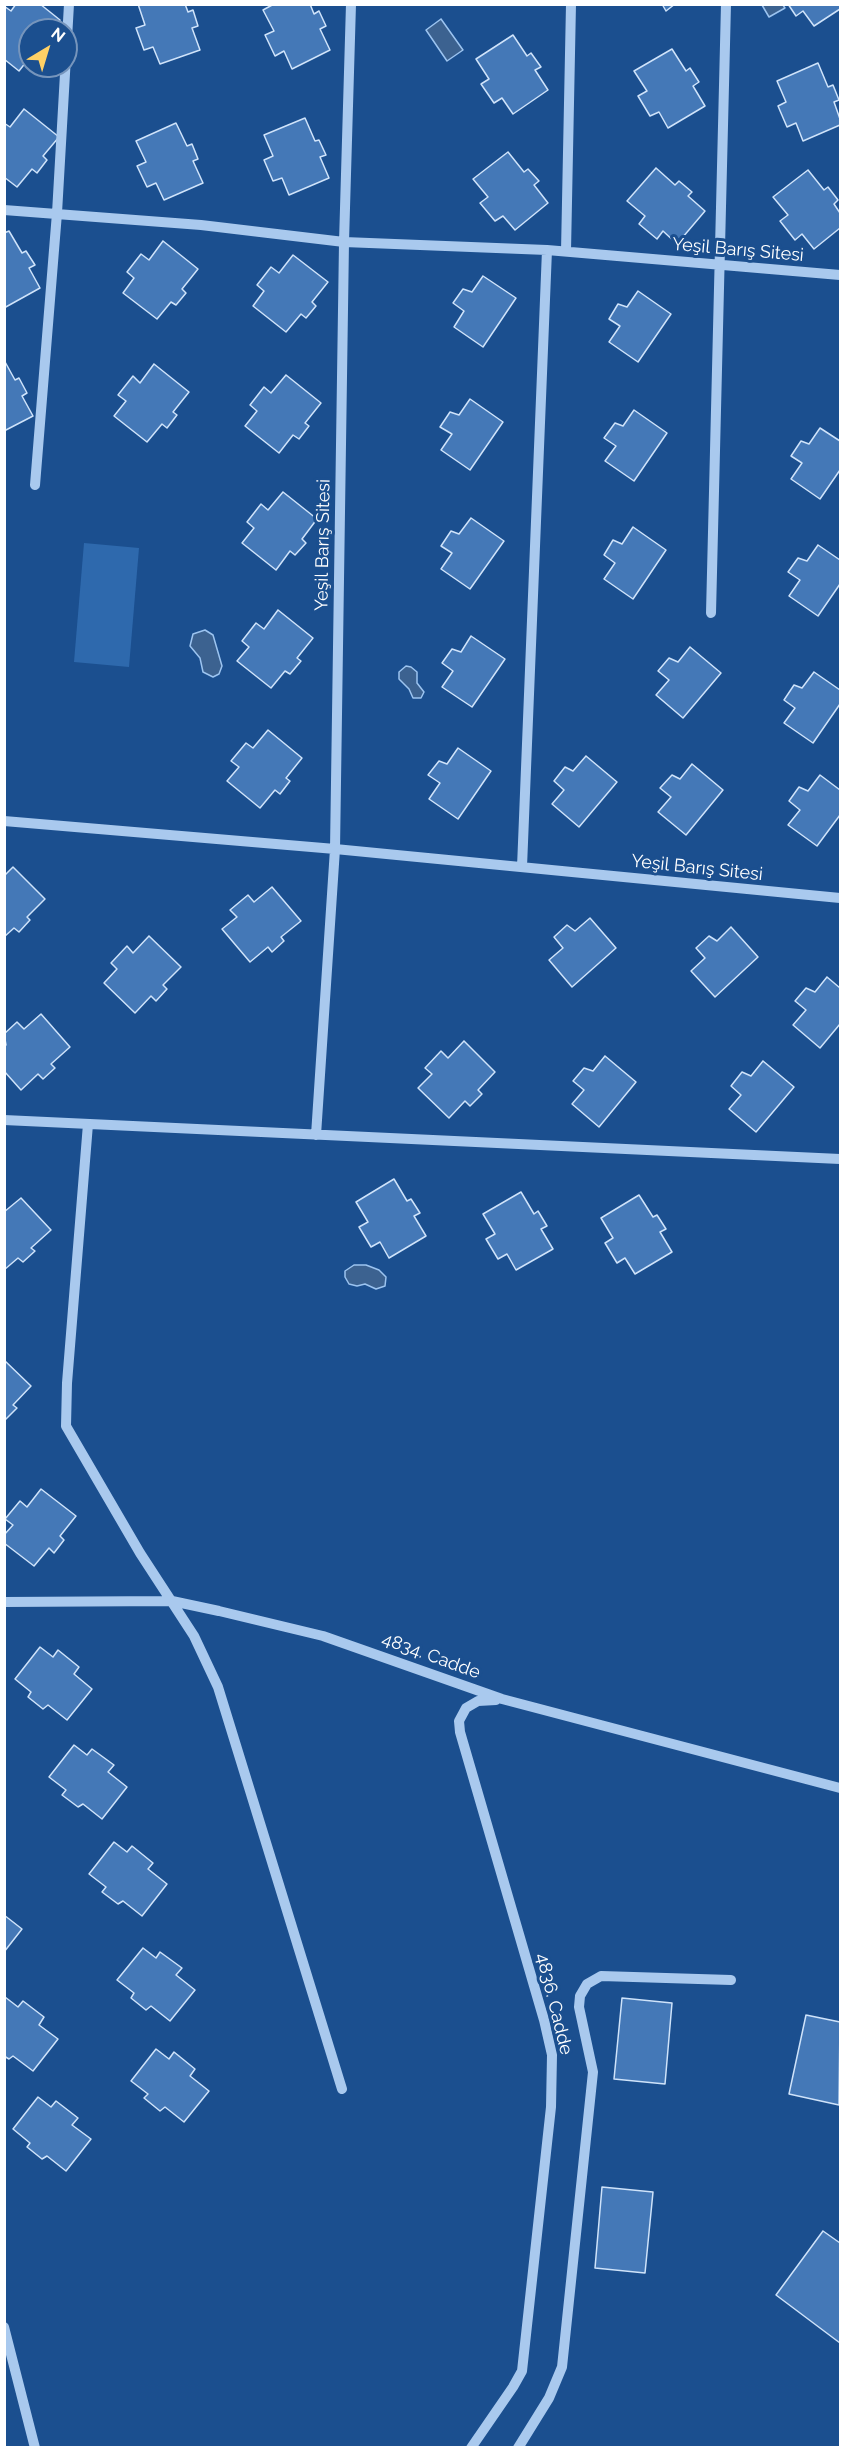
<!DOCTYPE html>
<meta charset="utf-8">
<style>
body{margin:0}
#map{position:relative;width:845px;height:2452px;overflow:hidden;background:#1b4f8f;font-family:Raleway,sans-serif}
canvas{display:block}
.frame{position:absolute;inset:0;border:6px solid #fff;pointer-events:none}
.north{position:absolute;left:18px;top:18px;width:60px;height:60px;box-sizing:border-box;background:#1b4f8f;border:2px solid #7695bc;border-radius:50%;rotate:38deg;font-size:16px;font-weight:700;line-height:24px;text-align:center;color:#fff}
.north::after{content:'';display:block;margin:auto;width:21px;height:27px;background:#ffd166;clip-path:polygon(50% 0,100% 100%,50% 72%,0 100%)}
</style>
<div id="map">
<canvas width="845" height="2452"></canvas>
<div class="frame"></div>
<div class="north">N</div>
</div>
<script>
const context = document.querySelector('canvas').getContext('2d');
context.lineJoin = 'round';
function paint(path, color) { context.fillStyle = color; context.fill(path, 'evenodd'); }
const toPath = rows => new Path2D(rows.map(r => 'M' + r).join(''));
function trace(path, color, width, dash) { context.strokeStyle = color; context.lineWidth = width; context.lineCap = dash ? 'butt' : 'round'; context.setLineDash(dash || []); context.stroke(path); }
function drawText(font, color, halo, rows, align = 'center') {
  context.font = font + ' Raleway,sans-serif'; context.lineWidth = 6; context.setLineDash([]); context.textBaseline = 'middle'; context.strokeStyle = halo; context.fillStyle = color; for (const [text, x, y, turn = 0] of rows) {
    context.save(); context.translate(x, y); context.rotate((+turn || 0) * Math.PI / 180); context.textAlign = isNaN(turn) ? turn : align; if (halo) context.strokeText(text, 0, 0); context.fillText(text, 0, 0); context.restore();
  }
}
paint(toPath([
 [84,543,139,548,129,667,74,662]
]), '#2e69ad');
const water = toPath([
 [762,5,783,5,785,8,769,17,762,5],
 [441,19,463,50,447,61,426,30,441,19],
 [205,630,213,635,222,666,219,674,213,677,203,672,200,658,190,646,193,634,205,630],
 [406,666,411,667,417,672,417,683,424,692,421,698,413,698,409,689,399,679,399,672,406,666],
 [354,1265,366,1265,379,1270,386,1277,385,1286,376,1289,365,1284,357,1286,349,1284,345,1277,345,1271,354,1265]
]);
paint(water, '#3c6290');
trace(water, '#9cc4f0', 1.5);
const building = toPath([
 [16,4,40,4,60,20,53,30,30,30,30,57,19,71,4,59,4,6,11,11,16,4],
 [138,4,185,4,188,12,193,10,198,26,192,28,200,50,160,64,153,47,144,50,136,28,145,25,138,4],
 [274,4,310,4,314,14,319,11,326,26,320,29,330,50,292,69,284,51,275,56,265,35,274,31,263,10,274,4],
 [662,4,675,4,666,11,662,4],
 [788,4,840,4,840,9,814,26,803,11,796,16,788,4],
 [513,35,527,56,531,53,541,67,535,70,548,90,513,114,502,98,494,103,481,84,489,79,476,59,513,35],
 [672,49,686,71,690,68,699,82,693,86,705,106,668,128,659,112,650,116,638,96,647,91,634,71,672,49],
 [818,63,828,87,833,85,839,100,834,102,840,119,840,125,803,141,796,123,787,127,778,106,786,102,777,81,818,63],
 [24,109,59,137,43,156,47,160,37,173,32,169,17,187,4,177,4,123,10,127,24,109],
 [305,118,315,141,319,140,326,155,320,157,329,178,289,195,282,178,273,181,264,160,273,156,264,135,305,118],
 [176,123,187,146,192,144,198,159,193,161,203,183,164,200,156,183,147,187,137,166,146,162,136,141,176,123],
 [508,152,524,172,528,169,539,181,534,185,548,203,515,230,503,216,495,221,480,203,488,197,473,179,508,152],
 [656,168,675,185,679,181,692,192,688,196,705,211,677,244,663,231,657,239,639,224,645,216,627,201,656,168],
 [808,170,824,190,828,187,838,200,834,204,840,213,840,228,814,249,802,234,795,240,780,221,788,215,773,197,808,170],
 [9,231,22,253,26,251,35,265,29,268,40,288,4,308,4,233,9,231],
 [163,241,198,269,182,289,186,293,176,305,171,302,157,319,123,293,134,278,127,272,141,254,149,260,163,241],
 [293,255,328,282,312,302,316,306,306,318,301,314,286,332,253,306,264,291,257,285,271,267,279,273,293,255],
 [483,276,516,298,483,347,454,327,464,311,453,303,463,289,472,292,483,276],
 [638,291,671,314,638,362,609,342,620,326,609,319,618,304,627,307,638,291],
 [4,360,15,380,19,378,27,393,22,396,33,416,4,431,4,360],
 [154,364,189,392,173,412,177,415,167,428,162,424,147,442,114,416,126,401,118,395,133,376,140,383,154,364],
 [286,375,321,403,305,423,309,426,299,439,293,435,279,453,245,426,257,411,250,405,264,387,271,393,286,375],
 [470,399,503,422,470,470,441,450,452,434,440,427,450,412,459,415,470,399],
 [634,410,667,433,634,481,605,461,616,446,604,438,615,423,623,426,634,410],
 [820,428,840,441,840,470,820,499,791,479,802,463,791,456,801,441,809,444,820,428],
 [283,492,317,519,302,539,306,543,295,555,290,551,276,570,242,543,254,528,247,522,261,504,268,510,283,492],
 [471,518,504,541,470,589,441,569,452,553,441,546,451,531,459,534,471,518],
 [633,527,666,550,633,599,604,579,615,563,604,555,613,540,622,544,633,527],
 [818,545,840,560,840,584,818,616,789,596,800,580,788,572,798,558,807,561,818,545],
 [278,610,313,638,297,658,301,661,290,674,285,671,271,688,237,661,249,647,242,641,256,623,264,629,278,610],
 [471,636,505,659,472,707,442,687,453,671,442,663,452,649,461,652,471,636],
 [690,647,721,673,683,718,656,695,669,680,658,671,669,658,678,662,690,647],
 [814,672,840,690,840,704,813,743,784,723,795,708,784,700,794,685,802,688,814,672],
 [268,730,302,758,286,778,290,781,280,794,275,790,260,808,227,781,239,767,231,761,246,743,253,748,268,730],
 [458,748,491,771,458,819,429,799,440,783,428,775,439,761,447,764,458,748],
 [586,756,617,782,579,827,552,804,564,790,554,781,565,767,573,771,586,756],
 [692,764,723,790,686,835,658,812,671,797,660,788,672,775,680,779,692,764],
 [820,775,840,790,840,815,817,846,788,825,800,810,789,801,799,787,808,791,820,775],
 [13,867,45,899,27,917,30,920,19,932,14,928,4,937,4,876,13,867],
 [272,887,301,921,281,937,284,941,272,952,268,947,250,962,222,929,237,917,230,910,248,895,254,902,272,887],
 [590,918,616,948,572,987,549,960,563,948,554,937,567,925,575,931,590,918],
 [731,927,758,957,715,997,691,971,705,958,696,948,709,936,717,941,731,927],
 [149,936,181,967,163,985,167,989,156,1001,151,996,135,1013,104,983,117,969,111,963,127,946,133,953,149,936],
 [827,977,840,988,840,1024,820,1048,793,1025,806,1010,795,1001,806,988,815,992,827,977],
 [41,1014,70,1047,51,1064,55,1068,43,1079,38,1074,21,1090,4,1071,4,1047,6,1045,4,1034,17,1022,24,1029,41,1014],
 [464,1041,495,1072,478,1090,482,1094,470,1106,465,1101,449,1118,418,1088,432,1074,425,1068,441,1051,448,1058,464,1041],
 [605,1056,636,1082,599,1127,572,1104,584,1090,573,1081,584,1068,593,1071,605,1056],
 [763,1061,794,1087,756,1132,729,1109,741,1095,731,1086,742,1072,751,1076,763,1061],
 [394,1179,407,1201,411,1199,420,1213,414,1216,426,1236,389,1258,380,1242,371,1247,359,1227,368,1222,356,1202,394,1179],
 [521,1192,534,1214,538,1211,547,1226,541,1229,553,1249,516,1270,507,1254,498,1259,486,1239,495,1234,483,1214,521,1192],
 [639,1195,653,1217,657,1215,666,1229,660,1232,672,1252,635,1274,625,1258,617,1263,605,1243,613,1238,601,1218,639,1195],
 [21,1198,51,1230,31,1248,35,1251,23,1262,18,1258,4,1270,4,1212,21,1198],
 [4,1360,31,1386,13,1405,17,1408,5,1420,4,1360],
 [41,1489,76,1516,60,1536,64,1540,54,1553,49,1548,34,1566,4,1543,4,1535,13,1525,5,1519,20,1501,27,1507,41,1489],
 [40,1647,53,1657,58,1650,79,1667,74,1674,92,1689,67,1720,48,1705,43,1709,28,1697,31,1692,15,1679,40,1647],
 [74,1745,87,1755,92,1749,114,1765,108,1772,127,1787,102,1819,83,1804,78,1807,62,1795,66,1790,49,1777,74,1745],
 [114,1842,127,1852,132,1846,153,1863,148,1869,167,1884,142,1916,123,1901,118,1904,102,1892,106,1887,89,1874,114,1842],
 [4,1915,22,1929,4,1952,4,1915],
 [143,1948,156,1958,160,1952,182,1968,176,1975,195,1990,170,2021,151,2006,146,2010,131,1998,134,1993,117,1980,143,1948],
 [5,1997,18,2007,23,2001,44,2017,39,2025,58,2039,33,2071,13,2056,9,2059,4,2056,5,1997],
 [622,1998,672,2003,665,2084,614,2079,622,1998],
 [806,2015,840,2022,839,2105,789,2094,806,2015],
 [156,2049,169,2059,174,2052,195,2069,190,2076,209,2091,184,2122,165,2107,160,2111,144,2098,148,2094,131,2081,156,2049],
 [38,2097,51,2107,56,2101,78,2118,72,2125,91,2139,66,2171,47,2156,42,2159,27,2147,30,2143,13,2129,38,2097],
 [602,2187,653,2192,645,2273,595,2268,602,2187],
 [823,2231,840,2243,840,2343,776,2295,823,2231]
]);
paint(building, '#4478b7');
trace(building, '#cfe3fa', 1.5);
trace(toPath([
 [4,210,201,225,344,242,547,250,840,275],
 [566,251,571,4],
 [35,485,57,213,69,4],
 [711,613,726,4],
 [4,821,335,849,840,898],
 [522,867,547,250],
 [4,1120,840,1159],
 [88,1124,67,1383,66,1426,140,1553,194,1636,218,1687,342,2089],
 [316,1135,335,849,344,242,351,4],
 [4,1602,172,1601,219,1611,323,1636,502,1699,840,1788],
 [4,2327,35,2448],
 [471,2448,513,2387,522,2371,551,2107,552,2055,544,2020,460,1732,459,1721,466,1708,478,1701,496,1700],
 [518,2448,549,2398,562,2367,593,2072,579,2007,580,1996,587,1984,601,1976,731,1980]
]), '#a9c9ee', 10);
drawText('18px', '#fff', '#1b4f8f', [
 ["Yeşil Barış Sitesi",738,250,5],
 ["Yeşil Barış Sitesi",323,545,-89],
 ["Yeşil Barış Sitesi",697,868,6],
 ["4834. Cadde",431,1656,20],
 ["4836. Cadde",554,2004,76]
]);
</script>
